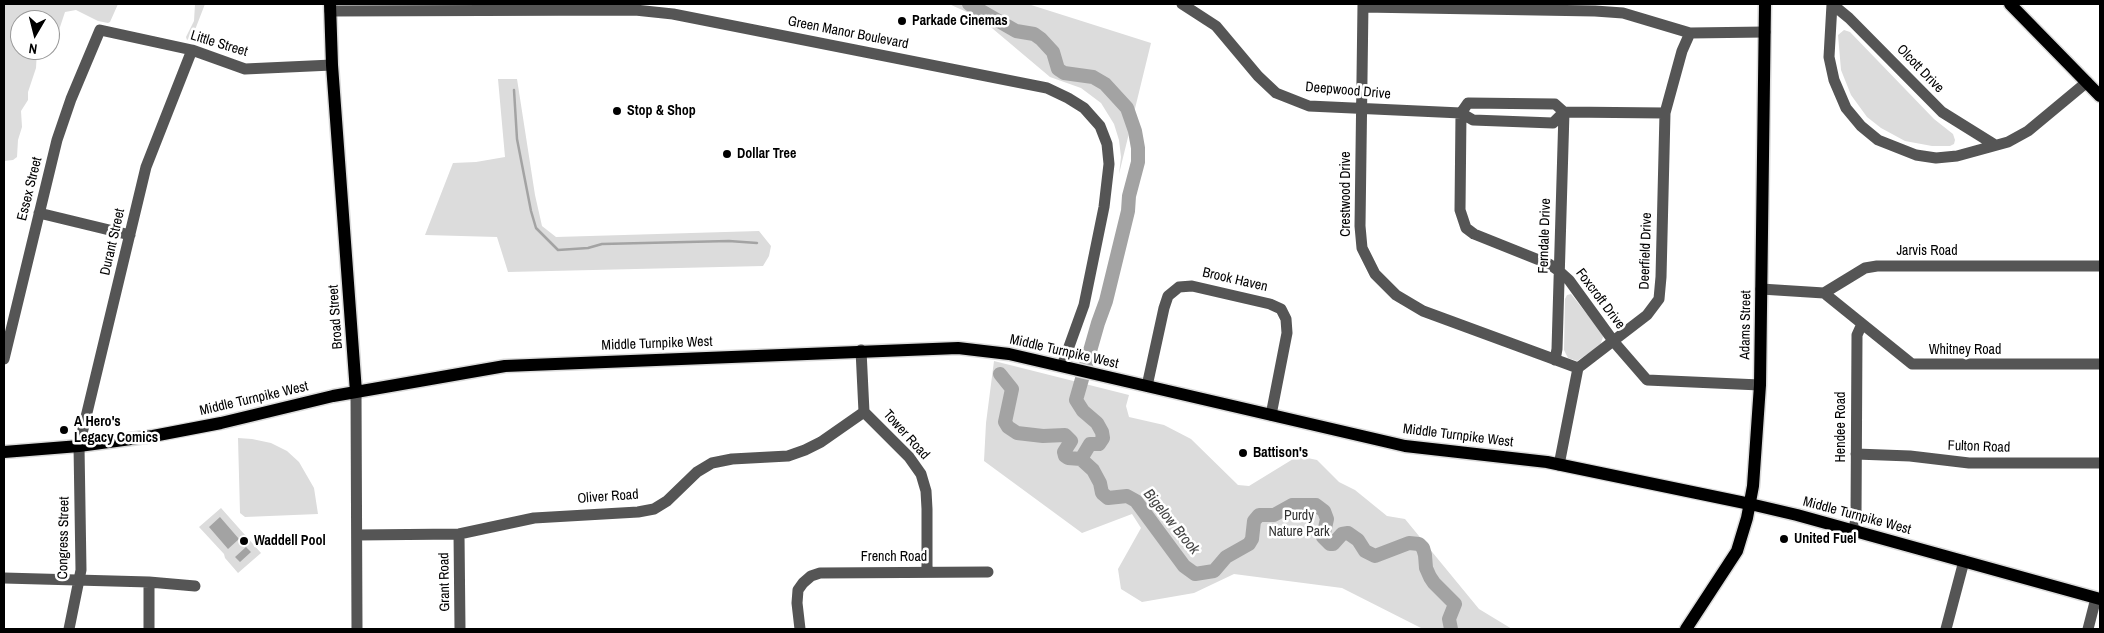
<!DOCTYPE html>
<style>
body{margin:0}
#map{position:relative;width:2104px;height:633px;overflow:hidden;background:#fff;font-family:"Archivo Narrow",sans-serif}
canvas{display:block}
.frame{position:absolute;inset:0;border:5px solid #000;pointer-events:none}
.north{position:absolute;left:10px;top:10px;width:50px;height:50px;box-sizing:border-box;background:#fff;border:1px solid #999;border-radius:50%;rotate:188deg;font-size:14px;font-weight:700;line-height:20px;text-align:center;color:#000}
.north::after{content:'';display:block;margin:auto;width:18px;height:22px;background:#000;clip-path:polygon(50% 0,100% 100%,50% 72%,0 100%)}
</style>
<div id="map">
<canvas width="2104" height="633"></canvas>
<div class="frame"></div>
<div class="north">N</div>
</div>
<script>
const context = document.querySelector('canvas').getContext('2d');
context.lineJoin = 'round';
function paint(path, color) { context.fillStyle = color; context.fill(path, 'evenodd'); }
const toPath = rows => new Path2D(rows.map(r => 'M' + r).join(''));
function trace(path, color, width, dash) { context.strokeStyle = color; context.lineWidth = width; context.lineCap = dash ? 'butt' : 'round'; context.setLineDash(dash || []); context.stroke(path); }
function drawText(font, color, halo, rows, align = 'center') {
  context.font = font + ' "Archivo Narrow",sans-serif'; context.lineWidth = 5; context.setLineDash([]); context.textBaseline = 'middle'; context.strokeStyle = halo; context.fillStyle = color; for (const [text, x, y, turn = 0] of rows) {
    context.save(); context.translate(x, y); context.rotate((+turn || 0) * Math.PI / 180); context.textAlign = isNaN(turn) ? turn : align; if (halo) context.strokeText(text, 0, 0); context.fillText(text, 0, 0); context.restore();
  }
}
paint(toPath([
 [4,4,118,4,110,22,108,23,98,21,76,10,65,12,58,33,50,35,50,20,20,20,20,50,37,50,36,68,28,92,28,100,21,111,22,127,18,140,17,157,13,160,4,161],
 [195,4,205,4,193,35,187,40,186,37,194,21],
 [949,4,1028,4,1151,43,1119,174,1121,157,1119,140,1114,124,1101,103,1081,88,1050,77,980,18],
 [1844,30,1850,32,1934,119,1953,134,1955,140,1954,144,1950,146,1932,146,1905,141,1881,128,1867,117,1851,95,1841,70,1838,35],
 [498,79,517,79,535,195,542,226,556,237,759,231,771,246,769,256,763,266,508,272,497,237,425,235,453,163,476,162,505,157],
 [1571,294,1602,333,1603,337,1600,346,1577,361,1568,358,1564,350,1565,299,1567,295],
 [994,361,1129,395,1126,406,1129,417,1164,425,1191,439,1238,485,1249,486,1298,456,1317,460,1339,482,1355,490,1387,516,1405,519,1479,609,1512,629,1423,629,1342,588,1234,574,1194,593,1142,602,1121,589,1118,569,1141,528,1132,514,1082,533,984,461,986,423],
 [238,438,252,439,271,443,287,451,299,462,314,488,318,514,245,517,240,513],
 [221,508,261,553,238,573,225,558,224,554,199,527]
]), '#dcdcdc');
paint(toPath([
 [220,517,239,539,228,549,209,527],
 [246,547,251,552,240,562,235,557]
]), '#a3a3a3');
trace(toPath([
 [514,90,517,139,531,211,536,228,558,250,588,248,602,244,729,241,757,243]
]), '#a3a3a3', 2.5);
trace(toPath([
 [969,4,1016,31,1034,34,1041,39,1053,52,1058,69,1064,73,1093,77,1105,84,1127,108,1135,131,1138,148,1138,162,1129,196,1128,211,1106,301,1098,323,1076,400,1083,411,1097,423,1102,432,1103,438,1099,444,1090,444,1081,459],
 [1000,374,1012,389,1005,422,1008,427,1017,433,1043,436,1065,435,1071,441,1064,452,1065,456,1068,458,1081,459],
 [1081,459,1093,470,1100,483,1102,493,1108,498,1127,496,1136,501,1184,566,1195,574,1214,571,1226,557,1249,544,1252,539,1254,521,1259,515,1274,515,1292,505,1316,505,1324,511,1327,519,1323,537,1330,544,1333,544,1342,534,1348,533,1358,540,1365,551,1375,556,1409,543,1419,544,1423,548,1425,555,1426,568,1430,577,1434,583,1455,604,1449,619,1451,629]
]), '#a3a3a3', 14);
const major = toPath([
 [330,4,332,65,356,392],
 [2010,4,2100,96],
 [4,452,79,446,153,436,221,423,333,396,505,366,958,348,1009,354,1405,446,1547,462,1750,504,1797,515,2100,599],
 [1686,629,1737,551,1747,518,1753,486,1760,385,1765,4]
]);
trace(major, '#dbdbdb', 15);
trace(toPath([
 [1182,4,1216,26,1258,76,1276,93,1309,106,1461,113,1473,120,1553,123,1564,112],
 [1363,4,1360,226,1362,248,1375,274,1396,295,1423,311,1578,368],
 [1832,4,1829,57,1834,80,1846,108,1861,126,1878,140,1916,155,1936,158,1957,156,2008,142,2028,131,2087,82],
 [1832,4,1849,18,1942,112,1995,145],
 [1363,7,1595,11,1623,13,1690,33,1765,32],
 [330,11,635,10,673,14,1047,88,1068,98,1084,108,1100,126,1107,144,1109,164,1104,207,1084,305,1062,366],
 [1461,113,1460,210,1466,228,1474,234,1549,264,1559,271,1569,280,1614,342,1647,380,1760,385],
 [1461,113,1468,103,1555,104,1564,112,1665,113],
 [39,213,130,235],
 [1761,289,1824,293,1865,268,1877,266,2100,266],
 [1824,293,1912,364,2100,364],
 [861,350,864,412,909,457,921,474,926,491,927,509,927,572],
 [4,359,57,140,71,99,100,30,192,50,245,69,332,65],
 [1555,360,1557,349,1564,112],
 [1147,386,1164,308,1168,296,1179,287,1192,286,1270,304,1281,309,1286,319,1287,333,1271,415],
 [356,392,357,629],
 [1856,454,1910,456,1969,463,2100,463],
 [1559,465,1578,368,1647,315,1659,299,1661,277,1665,113,1682,51,1690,33],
 [1854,531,1856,517,1857,335,1862,324],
 [459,534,460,629],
 [357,535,459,534,534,518,638,512,654,509,667,501,697,472,712,463,732,459,788,456,805,450,821,442,864,412],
 [4,578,149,582,195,586],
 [149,582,149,629],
 [69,629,81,570,79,446,146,167,192,50],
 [800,629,797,603,798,590,803,583,811,576,820,573,988,572],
 [1946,629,1964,561],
 [2088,629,2096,598]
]), '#555', 11);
trace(major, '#000', 12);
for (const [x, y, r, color] of [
 [902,21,5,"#000"],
 [617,111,5,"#000"],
 [727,154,5,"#000"],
 [64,430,5,"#000"],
 [1243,453,5,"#000"],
 [1784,539,5,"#000"],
 [244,541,5,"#000"]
]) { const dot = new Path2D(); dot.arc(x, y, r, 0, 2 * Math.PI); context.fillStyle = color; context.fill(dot); trace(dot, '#fff', 2); }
drawText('bold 14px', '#000', '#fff', [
 ["Parkade Cinemas",912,21],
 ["Stop & Shop",627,111],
 ["Dollar Tree",737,154],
 ["A Hero's",74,422],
 ["Legacy Comics",74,438],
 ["Battison's",1253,453],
 ["United Fuel",1794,539],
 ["Waddell Pool",254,541]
], 'left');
drawText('14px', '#000', '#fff', [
 ["Green Manor Boulevard",848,33,11],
 ["Little Street",219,44,17],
 ["Olcott Drive",1920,69,46],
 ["Deepwood Drive",1348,91,5],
 ["Essex Street",30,189,-76],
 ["Crestwood Drive",1346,194,-90],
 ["Ferndale Drive",1545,236,-88],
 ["Durant Street",113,242,-77],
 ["Deerfield Drive",1646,251,-88],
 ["Jarvis Road",1927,251],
 ["Brook Haven",1235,280,13],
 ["Foxcroft Drive",1600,299,53],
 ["Broad Street",336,317,-94],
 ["Adams Street",1746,325,-89],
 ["Middle Turnpike West",657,344,-2],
 ["Whitney Road",1965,350],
 ["Middle Turnpike West",1064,352,13],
 ["Middle Turnpike West",254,399,-13],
 ["Hendee Road",1841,427,-90],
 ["Tower Road",906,435,48],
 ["Middle Turnpike West",1458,436,7],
 ["Fulton Road",1979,447,2],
 ["Oliver Road",608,497,-4],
 ["Middle Turnpike West",1857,516,15],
 ["Congress Street",64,538,-89],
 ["French Road",894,557],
 ["Grant Road",445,582,-91]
]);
drawText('14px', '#333', '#fff', [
 ["Purdy",1299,516],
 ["Nature Park",1299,532]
]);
drawText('italic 15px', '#444', '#fff', [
 ["Bigelow Brook",1171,522,51]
]);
</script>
